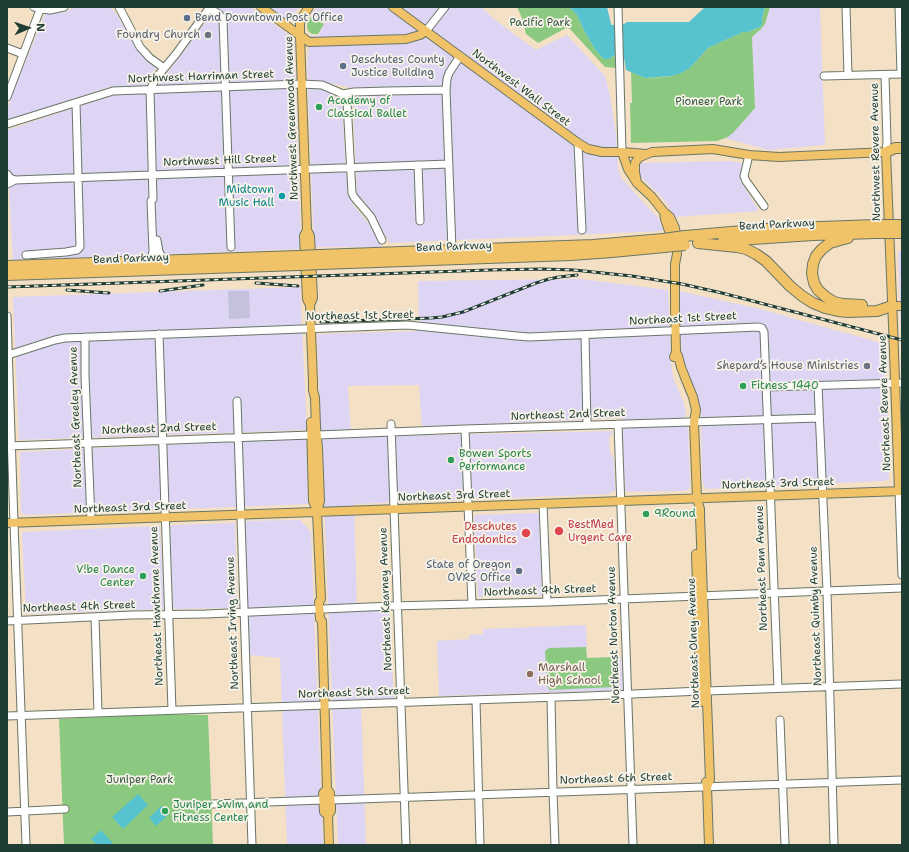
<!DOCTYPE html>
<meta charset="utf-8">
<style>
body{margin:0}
#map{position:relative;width:909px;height:852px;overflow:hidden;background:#f3e0c5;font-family:"Shantell Sans",sans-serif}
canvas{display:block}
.frame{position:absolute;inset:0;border:8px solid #1f3d34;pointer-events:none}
.north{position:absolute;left:8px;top:8px;width:40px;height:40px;-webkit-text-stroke:3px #f7f3e8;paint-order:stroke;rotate:88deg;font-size:11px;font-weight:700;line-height:16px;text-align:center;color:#1f3d34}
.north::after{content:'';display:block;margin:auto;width:14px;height:18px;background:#1f3d34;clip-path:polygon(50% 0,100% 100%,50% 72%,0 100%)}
</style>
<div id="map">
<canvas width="909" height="852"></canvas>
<div class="frame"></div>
<div class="north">N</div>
</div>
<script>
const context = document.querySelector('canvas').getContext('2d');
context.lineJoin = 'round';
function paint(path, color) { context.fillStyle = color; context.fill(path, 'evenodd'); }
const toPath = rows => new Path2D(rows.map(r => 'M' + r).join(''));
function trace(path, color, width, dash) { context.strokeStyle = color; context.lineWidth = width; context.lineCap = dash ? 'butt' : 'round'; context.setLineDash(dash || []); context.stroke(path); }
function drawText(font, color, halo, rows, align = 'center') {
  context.font = font + ' "Shantell Sans",sans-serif'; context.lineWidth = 3.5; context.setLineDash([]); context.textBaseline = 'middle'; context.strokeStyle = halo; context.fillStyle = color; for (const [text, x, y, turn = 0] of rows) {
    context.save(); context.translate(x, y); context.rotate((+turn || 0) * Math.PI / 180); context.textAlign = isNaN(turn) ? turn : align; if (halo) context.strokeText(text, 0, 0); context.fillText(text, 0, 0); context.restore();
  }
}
paint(toPath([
 [76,7,109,7,115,12,141,55,156,68,150,76,147,85,146,86,109,87,14,119,8,120,7,111,12,94,45,14,64,12],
 [217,7,250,7,292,37,294,40,301,249,13,260,7,154,7,130,114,95,153,92],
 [269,7,299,7,288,23],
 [317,7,481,7,495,20,536,50,567,35,605,76,610,96,616,135,618,168,622,179,632,190,659,219,663,231,390,243,365,202,359,198,357,193,353,106,355,97,351,89,348,87,308,79,307,65,310,35,318,36,325,23,311,14],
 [770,7,820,7,825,145,768,150,725,138,728,137,755,108,752,37,761,29,765,24],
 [308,89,319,89,328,92,335,96,342,101,346,173,352,203,371,227,382,247,314,247],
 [730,161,742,163,740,180,759,211,675,217,668,205,661,196,645,181,639,174,638,167,642,163],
 [898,251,902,251,902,336,901,336],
 [581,279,668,290,671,362,673,377,683,401,686,411,685,416,688,431,690,484,689,489,683,491,628,492,625,490,622,418,422,427,419,385,348,386,351,437,612,431,612,434,609,438,610,452,614,459,615,490,614,492,610,492,610,494,354,504,357,610,389,609,394,700,361,701,366,845,338,845,317,334,419,331,418,281],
 [300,287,307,430,19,440,13,297],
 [679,291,760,309,885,344,889,479,884,481,706,489,703,484,702,469,701,412,696,390,688,376,682,357],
 [306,438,308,504,24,515,21,512,20,452],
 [537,513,539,514,542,595,540,596,478,597,474,516,476,515],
 [300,520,311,532,323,845,287,845,280,658,248,655,244,521],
 [235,523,237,601,239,601,239,607,238,608,175,609,173,607,170,527,172,525],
 [160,526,164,609,26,614,22,532],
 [586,625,587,658,621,657,623,690,439,696,437,641,469,639,469,635,483,634,483,629]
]), '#ded5f5');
paint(toPath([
 [228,291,249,291,250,318,229,319]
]), '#c3c1db');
paint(toPath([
 [517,7,569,7,577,15,585,32,597,52,604,59,609,59,615,55,616,68,605,67,568,27,538,43,526,34,522,18],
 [765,7,770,7,765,24,761,29,752,37,755,108,733,133,728,137,717,141,631,143,630,103,632,103,631,72,645,78,664,77,672,76,690,68,708,48,743,32,748,32,760,27,762,24,762,19],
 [312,15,324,24,318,34,312,34,308,31,307,26,308,21],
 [586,647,587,658,617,657,618,683,615,687,550,690,547,686,545,651,549,648],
 [163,714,208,715,213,845,64,845,59,719]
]), '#8bc980');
paint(toPath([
 [569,7,607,7,611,24,612,25,624,24,627,22,689,22,705,7,765,7,762,19,762,24,760,27,748,32,743,32,708,48,690,68,681,73,672,76,645,78,626,70,624,58,615,55,609,59,604,59,597,52,592,44,585,32,577,15],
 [138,794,148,805,123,829,112,817],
 [161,806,169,814,156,826,149,818],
 [101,830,111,841,113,845,97,845,91,839]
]), '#56c3ce');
const minor = toPath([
 [34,7,40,9,50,10,64,7],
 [119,7,140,47,150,58,164,68],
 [618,7,622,152],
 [846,7,848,75],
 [899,7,901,74],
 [209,8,219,14,223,20,231,247],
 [426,31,445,7],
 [7,48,23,54],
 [885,75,887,142,886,152],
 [824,76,902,74],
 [343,94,347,102,352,193,354,197,371,217,382,240],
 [7,97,41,7],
 [7,124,113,91,301,84,322,85,343,94,354,92,387,91,446,90],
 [578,143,582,230],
 [749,155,744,176,746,181,764,206],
 [418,165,420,221],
 [7,174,10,178,15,180],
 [7,184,15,180,449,164],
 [157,240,159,252,164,261],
 [452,250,446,90,447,79,449,73,460,56],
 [26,255,66,252,77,250,80,247,76,103],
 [151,262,153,251,151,201,153,199,150,90,156,78,176,54,210,7],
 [7,316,14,523,26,845],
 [159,334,172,710],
 [585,335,587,425],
 [85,337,85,376,91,520],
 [8,355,55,340,65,338,407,325,517,336,529,337,758,327,762,328,764,332,778,688],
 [818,386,827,592,834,845],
 [766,387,902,383],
 [237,401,252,845],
 [391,424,406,845],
 [618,424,633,845],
 [465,429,472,604],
 [318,435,465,429,819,418],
 [8,446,311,435],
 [899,491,902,575],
 [543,504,547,602],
 [323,609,392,606,547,602,902,588],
 [95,617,98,712],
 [7,621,132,615,206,614,320,609],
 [707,691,902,684],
 [551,697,553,792,555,845],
 [476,700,480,845],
 [7,716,588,696,701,691],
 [780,720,785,845],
 [331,800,902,780],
 [213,804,323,800],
 [7,812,65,809]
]);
const major = toPath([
 [261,7,309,42,406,39,420,35,426,31],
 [309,7,303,16,300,23,300,36,307,230,304,236,307,299,310,305],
 [393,7,578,143,588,149,602,152,622,152,646,154],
 [622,152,628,169,637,183,652,197,664,212,670,217,675,228,677,240,677,254,675,264,675,307,676,352,674,357],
 [637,183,635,172,635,163,637,160,640,157,652,152,713,149,749,155,779,157,886,152,893,325,899,491],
 [664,212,665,219,670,234,671,244],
 [307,230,310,236,313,298,310,305,313,382,313,390,315,398,316,427,318,448,320,501,317,512,321,599,319,602,320,619,322,621,327,789,330,793,331,807,331,811,328,815,329,845],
 [892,306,902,306],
 [676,352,678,356,681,367,686,380,693,397,696,410,694,422,697,498,700,509,700,516,710,780,707,787],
 [311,422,313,501,317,511],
 [7,523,902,491],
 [696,554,701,702],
 [706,782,707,787,709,845],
 [327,789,323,793,324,812,328,815]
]);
const highway = toPath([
 [886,152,895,148,902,148],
 [685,236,766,229,875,225],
 [848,238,840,240,830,243,822,249,816,256,813,264,812,273,814,283,818,290,826,297,834,302,843,304,862,305],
 [723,241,813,235,876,233],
 [698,243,737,247,746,249,756,254,766,261,790,286,802,296,813,303,825,308,838,311,848,312,877,311,892,306],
 [320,255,593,245,663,239],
 [321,264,571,255,612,252,664,247],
 [7,266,298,256],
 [7,275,299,265]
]);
trace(minor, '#697667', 9);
trace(major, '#697667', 10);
trace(highway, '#697667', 12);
trace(minor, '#fff', 7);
trace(major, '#f1c369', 8);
trace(highway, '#f1c369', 10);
const rail = toPath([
 [256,283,298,286],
 [7,287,489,270,542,269,574,270,632,276,682,284,722,293,902,340],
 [67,290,109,293],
 [160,291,203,285],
 [321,322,431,318,442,317,463,312,536,283,549,279,559,277,577,275]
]);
trace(rail, '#1f3d34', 3);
trace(rail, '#f7f3e8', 1.5, [4.5]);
const highwayBridge = toPath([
 [875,225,901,225],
 [876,233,902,233],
 [663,239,685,236],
 [664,247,685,245],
 [298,256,320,255],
 [299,265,321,264]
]);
trace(highwayBridge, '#697667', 12, []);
trace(highwayBridge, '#f1c369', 10);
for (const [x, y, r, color] of [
 [187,18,4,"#5c6f8a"],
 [208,35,4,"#6b7280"],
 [343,66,4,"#5c6f8a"],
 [319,107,4,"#2e9e5b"],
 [282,196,4,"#0f9aa8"],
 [867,366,4,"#6b7280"],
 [743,386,4,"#2e9e5b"],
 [451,460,4,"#2e9e5b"],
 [646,514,4,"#2e9e5b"],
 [559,531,5,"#e0444e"],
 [526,533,5,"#e0444e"],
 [519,571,4,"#5c6f8a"],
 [143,576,4,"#2e9e5b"],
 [530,674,4,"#8d6e63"],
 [165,811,4,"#2e9e5b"]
]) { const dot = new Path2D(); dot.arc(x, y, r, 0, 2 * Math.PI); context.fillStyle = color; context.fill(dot); trace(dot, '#f7f3e8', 1.5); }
drawText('11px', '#4e5e75', '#f7f3e8', [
 ["Bend Downtown Post Office",195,18],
 ["Deschutes County",351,60],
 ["Justice Building",351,73],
 ["State of Oregon",511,565,"right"],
 ["OVRS Office",511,578,"right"]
], 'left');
drawText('11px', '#355943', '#f7f3e8', [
 ["Pacific Park",540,23],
 ["Pioneer Park",709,102],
 ["Juniper Park",140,780]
]);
drawText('11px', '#5b616d', '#f7f3e8', [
 ["Foundry Church",200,35],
 ["Shepard’s House Ministries",859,366]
], 'right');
drawText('11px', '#1f3d34', '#f7f3e8', [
 ["Northwest Harriman Street",201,77,-2],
 ["Northwest Wall Street",521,88,37],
 ["Northwest Greenwood Avenue",292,118,-92],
 ["Northwest Revere Avenue",876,152,-91],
 ["Northwest Hill Street",220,161,-2],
 ["Bend Parkway",777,225,-3],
 ["Bend Parkway",454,247,-2],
 ["Bend Parkway",131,259,-2],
 ["Northeast 1st Street",360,316,-1],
 ["Northeast 1st Street",683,319,-3],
 ["Northeast Revere Avenue",885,403,-92],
 ["Northeast 2nd Street",568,415,-2],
 ["Northeast Greeley Avenue",76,417,-92],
 ["Northeast 2nd Street",159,429,-2],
 ["Northeast 3rd Street",778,484,-2],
 ["Northeast 3rd Street",454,496,-2],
 ["Northeast 3rd Street",130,508,-2],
 ["Northeast Penn Avenue",762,568,-92],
 ["Northeast 4th Street",540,591,-2],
 ["Northeast Kearney Avenue",386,599,-92],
 ["Northeast Hawthorne Avenue",157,606,-92],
 ["Northeast 4th Street",79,607,-2],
 ["Northeast Quimby Avenue",816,616,-92],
 ["Northeast Irving Avenue",233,623,-92],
 ["Northeast Norton Avenue",614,635,-92],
 ["Northeast Olney Avenue",694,643,-92],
 ["Northeast 5th Street",354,693,-2],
 ["Northeast 6th Street",616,779,-2]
]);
drawText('11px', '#27864d', '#f7f3e8', [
 ["Academy of",327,101],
 ["Classical Ballet",327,114],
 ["Fitness 1440",751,386],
 ["Bowen Sports",459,454],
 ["Performance",459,467],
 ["9Round",654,514],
 ["V!be Dance",135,570,"right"],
 ["Center",135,583,"right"],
 ["Juniper Swim and",173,805],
 ["Fitness Center",173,818]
], 'left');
drawText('11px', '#0d838f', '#f7f3e8', [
 ["Midtown",274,190],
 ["Music Hall",274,203]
], 'right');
drawText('11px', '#be3a42', '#f7f3e8', [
 ["BestMed",568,525],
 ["Urgent Care",568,538],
 ["Deschutes",517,527,"right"],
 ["Endodontics",517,540,"right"]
], 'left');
drawText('11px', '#785e54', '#f7f3e8', [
 ["Marshall",538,668],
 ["High School",538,681]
], 'left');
</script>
